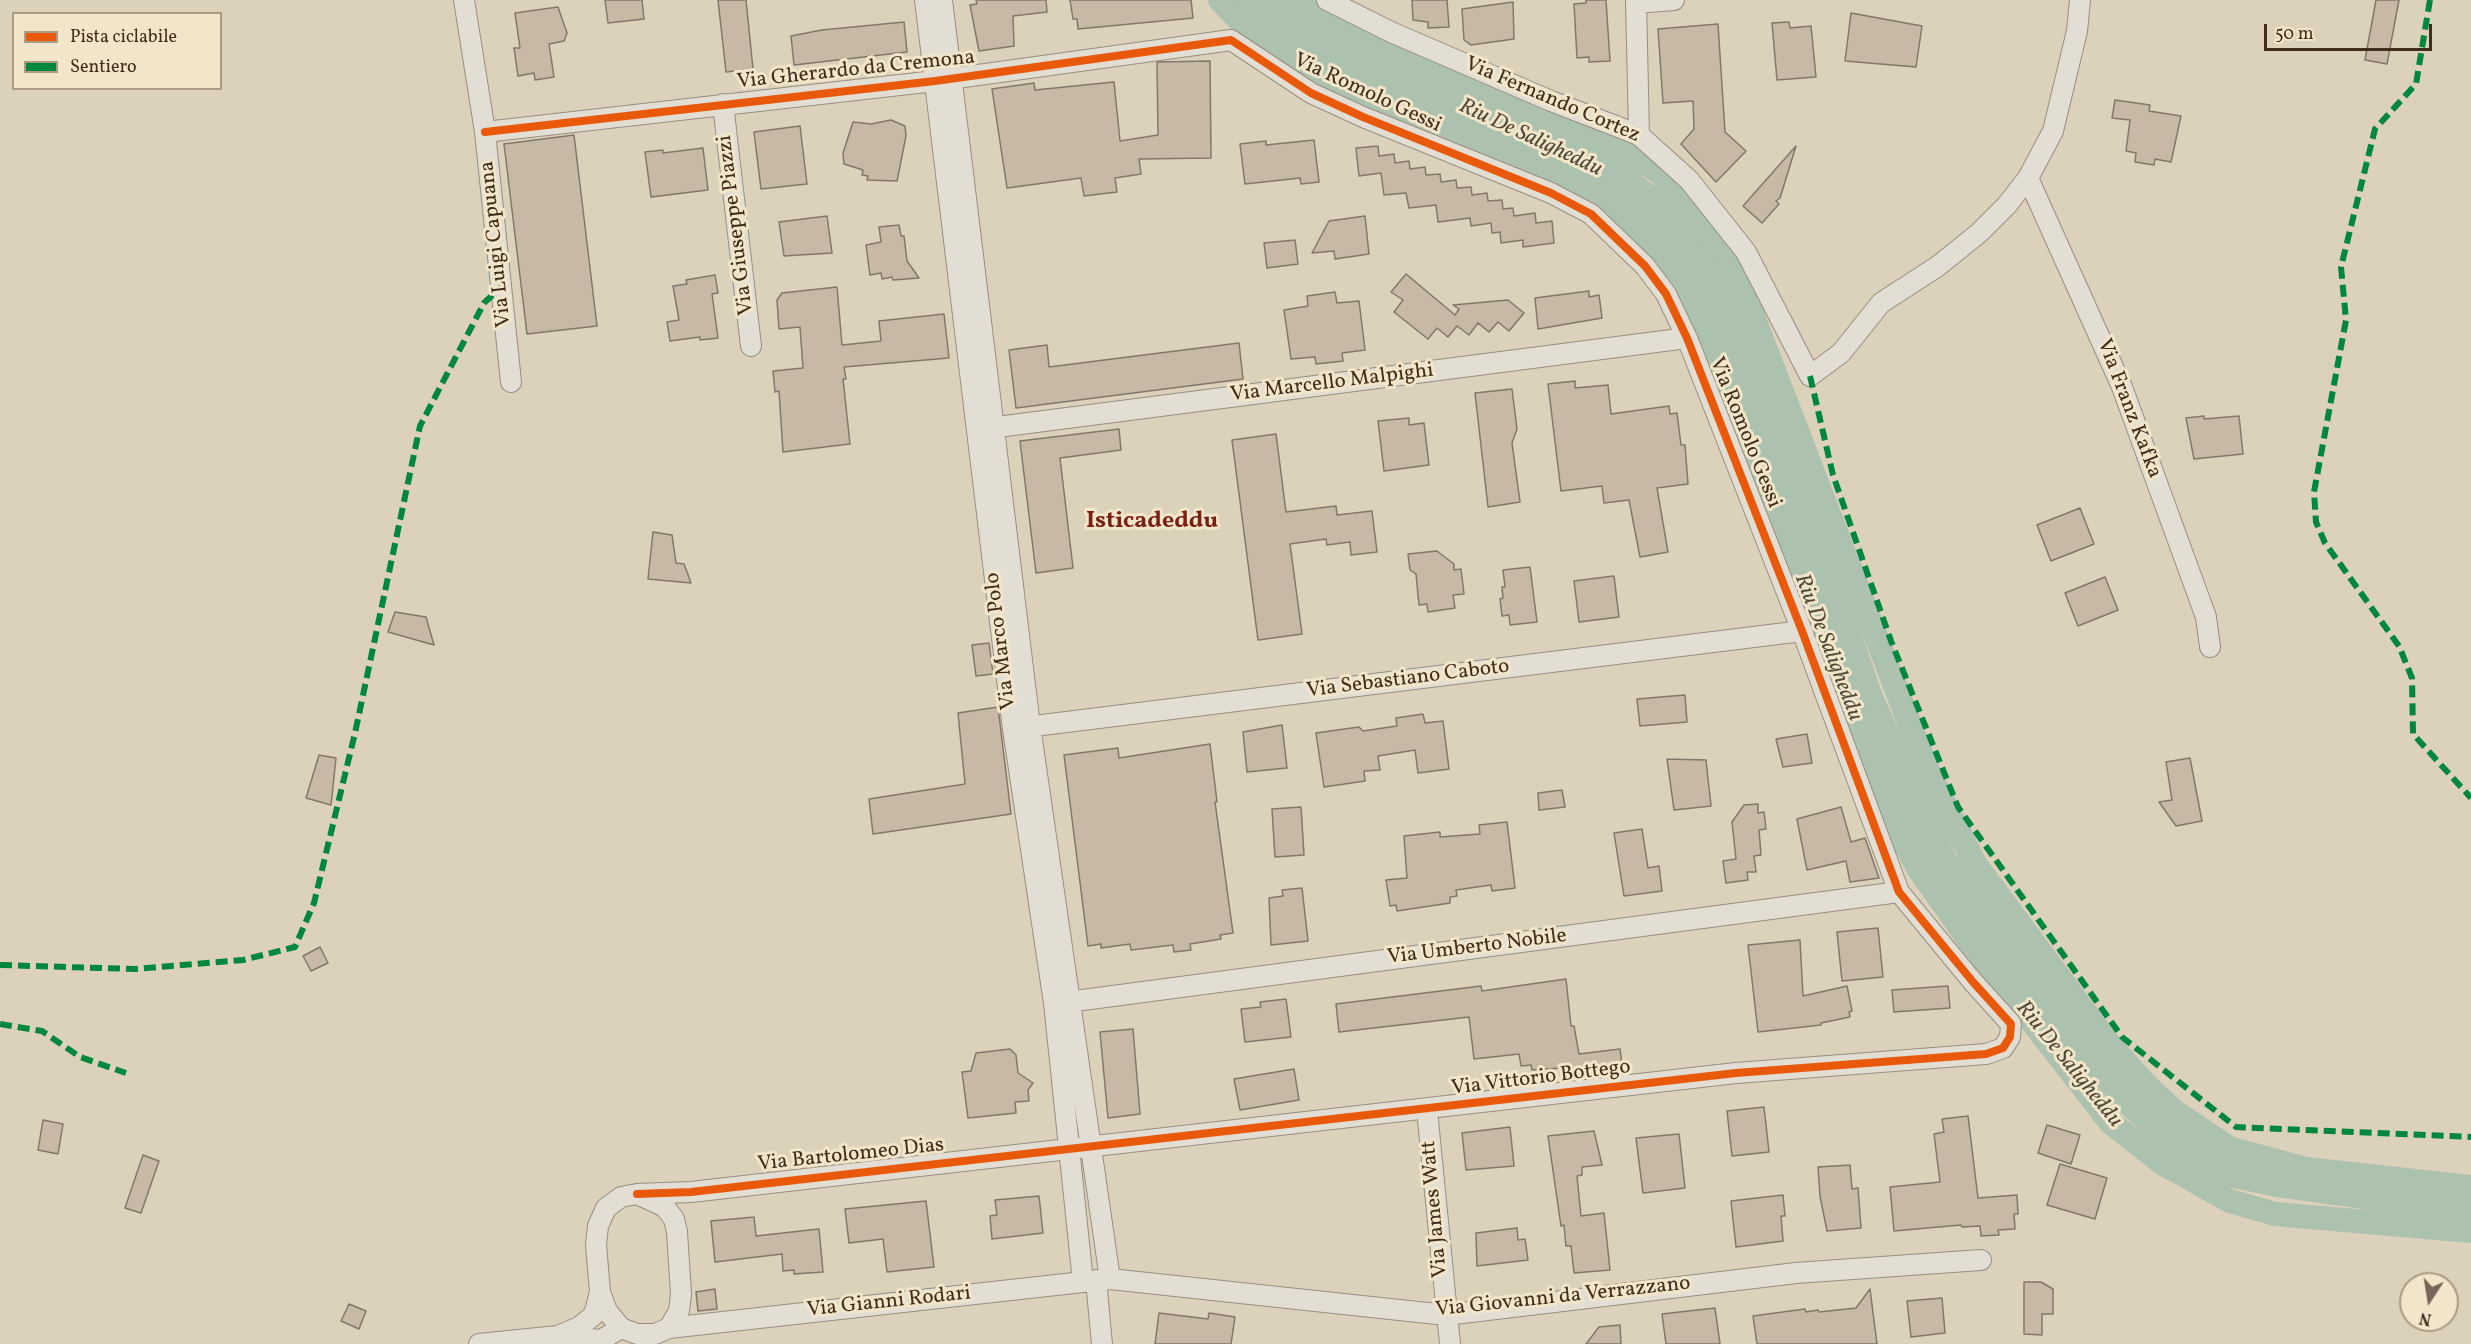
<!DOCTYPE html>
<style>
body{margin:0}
#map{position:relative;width:2471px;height:1344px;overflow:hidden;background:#dcd1ba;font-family:Vollkorn,serif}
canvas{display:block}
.legend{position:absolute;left:12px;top:12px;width:210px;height:78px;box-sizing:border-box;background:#f1e5ca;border:2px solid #ab9b85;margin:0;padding:8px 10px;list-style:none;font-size:18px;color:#412d1e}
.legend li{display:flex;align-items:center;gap:12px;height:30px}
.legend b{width:30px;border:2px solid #ab9b85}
.north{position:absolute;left:2399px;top:1272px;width:60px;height:60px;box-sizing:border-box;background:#f1e5ca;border:2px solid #ab9b85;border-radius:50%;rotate:192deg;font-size:16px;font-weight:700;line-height:24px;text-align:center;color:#412d1e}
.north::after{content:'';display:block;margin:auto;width:21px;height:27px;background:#765;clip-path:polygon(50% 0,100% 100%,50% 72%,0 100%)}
.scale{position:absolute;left:2264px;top:24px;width:168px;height:27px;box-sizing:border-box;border:3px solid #412d1e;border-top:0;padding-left:8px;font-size:18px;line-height:21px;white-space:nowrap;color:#412d1e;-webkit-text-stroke:4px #f1e5ca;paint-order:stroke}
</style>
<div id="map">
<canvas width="2471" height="1344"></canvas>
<ul class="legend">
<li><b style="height:8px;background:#e8590c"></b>Pista ciclabile</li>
<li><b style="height:8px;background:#00873e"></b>Sentiero</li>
</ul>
<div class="north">N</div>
<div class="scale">50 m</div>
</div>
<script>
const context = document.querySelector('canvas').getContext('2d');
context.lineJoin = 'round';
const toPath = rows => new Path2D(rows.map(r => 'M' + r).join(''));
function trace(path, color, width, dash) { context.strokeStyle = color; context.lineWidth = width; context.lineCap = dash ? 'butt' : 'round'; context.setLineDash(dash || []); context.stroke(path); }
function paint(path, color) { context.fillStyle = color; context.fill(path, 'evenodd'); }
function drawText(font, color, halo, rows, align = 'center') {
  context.font = font + ' Vollkorn,serif'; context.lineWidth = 6; context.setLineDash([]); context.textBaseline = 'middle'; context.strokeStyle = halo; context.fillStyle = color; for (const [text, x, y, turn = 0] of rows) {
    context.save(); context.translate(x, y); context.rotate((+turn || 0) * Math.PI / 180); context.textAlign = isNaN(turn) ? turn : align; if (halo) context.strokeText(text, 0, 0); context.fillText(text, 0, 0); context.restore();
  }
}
trace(toPath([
 [1220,0,1263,44,1325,80,1581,185,1635,226,1670,266,1694,306,1897,829,1918,868,1974,947,2110,1122,2162,1163,2230,1201,2275,1214,2471,1231],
 [1296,0,1364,39,1596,132,1659,172,1728,251,1927,769,1975,864,2105,1039,2144,1083,2174,1111,2229,1148,2306,1169,2471,1187]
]), '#acc1ae', 24);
trace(toPath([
 [1258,0,1303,36,1501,127,1594,165,1644,203,1706,275,1780,455,1863,699,1939,866,2132,1096,2203,1161,2277,1177,2471,1204]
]), '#acc1ae', 40);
const building = toPath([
 [605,0,642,0,644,19,608,23,605,0],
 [718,0,746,0,753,69,726,72,718,0],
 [976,0,1046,0,1047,12,1013,16,1014,46,979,51,970,5,977,4,976,0],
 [1070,0,1191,0,1193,18,1078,29,1077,19,1073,19,1070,0],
 [1412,0,1447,0,1449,27,1428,28,1428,22,1413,20,1412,0],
 [1586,0,1606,0,1610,61,1589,62,1589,57,1577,58,1574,4,1586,3,1586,0],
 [2376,0,2399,0,2387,64,2365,60,2376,0],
 [1513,2,1514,39,1471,45,1464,40,1462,9,1513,2],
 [558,7,567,33,564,41,549,44,554,77,535,80,534,73,518,76,514,48,520,48,515,13,558,7],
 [1851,13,1922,26,1916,67,1845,61,1851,13],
 [904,22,907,52,794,65,791,36,822,30,904,22],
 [1789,22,1790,28,1811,26,1816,77,1777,80,1772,23,1789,22],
 [1718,24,1725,132,1746,151,1716,182,1681,144,1694,129,1693,101,1663,103,1658,29,1718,24],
 [1210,61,1211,158,1139,159,1141,174,1115,178,1117,192,1084,196,1081,178,1007,188,992,89,1034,83,1035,90,1114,82,1120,141,1158,135,1157,62,1210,61],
 [2115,100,2150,105,2149,111,2181,116,2171,162,2155,159,2154,165,2135,162,2136,153,2126,151,2130,120,2112,118,2115,100],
 [891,120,905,126,906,136,897,181,867,180,868,176,862,175,863,170,844,164,843,153,853,122,871,124,891,120],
 [800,126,807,184,761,189,754,132,800,126],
 [574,135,597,326,527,334,504,144,574,135],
 [1314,140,1319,182,1301,184,1300,178,1245,184,1240,144,1266,141,1266,145,1314,140],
 [1378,146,1379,156,1394,154,1395,163,1409,161,1410,169,1425,167,1426,175,1440,174,1441,182,1456,180,1457,188,1471,187,1472,195,1487,193,1488,201,1502,200,1503,209,1513,208,1514,216,1535,213,1536,223,1552,221,1554,243,1523,247,1523,240,1501,243,1500,232,1492,233,1491,223,1471,226,1470,218,1438,222,1436,205,1409,208,1406,193,1384,195,1381,173,1359,176,1356,148,1378,146],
 [1796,146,1780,198,1776,201,1779,204,1762,223,1743,206,1796,146],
 [703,148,708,190,651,197,645,152,663,150,663,153,703,148],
 [827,216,832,253,784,256,779,222,827,216],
 [1365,216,1369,254,1335,259,1334,251,1312,253,1329,221,1365,216],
 [899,225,901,236,904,236,907,261,919,278,893,280,892,277,882,279,881,273,870,275,866,245,881,242,879,227,899,225],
 [1295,240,1298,264,1267,268,1264,243,1295,240],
 [1406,274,1455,315,1459,309,1453,305,1508,300,1524,313,1509,331,1498,322,1489,332,1478,323,1469,335,1457,326,1448,337,1437,328,1428,339,1394,312,1403,300,1391,292,1406,274],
 [715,275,718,293,712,294,718,338,700,340,700,337,670,341,667,322,679,320,673,286,687,284,686,280,715,275],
 [837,287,842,345,881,341,879,321,944,314,949,358,844,367,846,379,843,379,850,444,783,452,779,391,775,392,773,371,803,368,800,327,779,329,777,300,782,293,837,287],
 [1589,291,1589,297,1599,295,1602,318,1538,329,1535,298,1589,291],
 [1335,292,1337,303,1359,301,1365,350,1342,353,1343,361,1316,364,1315,357,1291,359,1284,310,1308,306,1307,296,1335,292],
 [1239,343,1243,379,1016,408,1009,350,1047,345,1049,367,1239,343],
 [1575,381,1575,388,1608,385,1611,414,1669,406,1670,414,1677,413,1681,445,1685,445,1688,484,1657,488,1668,552,1640,557,1629,500,1604,503,1602,486,1561,491,1548,384,1575,381],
 [1512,389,1517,429,1512,443,1520,502,1488,507,1475,393,1512,389],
 [2204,416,2204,419,2239,416,2243,454,2194,459,2186,418,2204,416],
 [1409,418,1409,425,1424,423,1429,465,1384,471,1378,421,1409,418],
 [1119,429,1121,450,1060,458,1073,568,1036,573,1020,441,1119,429],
 [1276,434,1286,512,1336,506,1337,515,1372,511,1377,552,1351,555,1350,542,1327,545,1326,539,1290,544,1302,634,1258,640,1232,440,1276,434],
 [2080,508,2094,544,2051,561,2037,525,2080,508],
 [653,532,672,535,676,563,684,564,691,583,648,579,653,532],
 [1437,551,1454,564,1454,570,1461,569,1464,594,1453,595,1455,608,1428,612,1427,604,1419,605,1416,574,1410,570,1408,554,1437,551],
 [1530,567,1537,622,1510,625,1509,615,1502,616,1500,599,1503,598,1502,587,1505,587,1503,570,1530,567],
 [1614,576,1619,617,1579,622,1574,581,1614,576],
 [2105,577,2118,610,2078,626,2065,593,2105,577],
 [395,612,426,617,434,645,388,632,395,612],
 [989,643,993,674,976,676,972,645,989,643],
 [1685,695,1687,722,1640,726,1637,699,1685,695],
 [998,707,1011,814,873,834,869,799,965,784,958,713,998,707],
 [1423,714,1425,723,1443,721,1449,769,1418,773,1415,750,1378,756,1380,770,1364,771,1365,781,1324,787,1316,733,1359,727,1363,731,1397,726,1396,718,1423,714],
 [1282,725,1287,768,1247,772,1243,732,1282,725],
 [1807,734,1812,763,1783,767,1776,739,1807,734],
 [1210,744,1217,802,1215,802,1233,933,1220,935,1221,939,1190,944,1191,950,1174,952,1173,945,1131,950,1130,944,1101,948,1101,944,1088,946,1064,755,1118,748,1119,758,1210,744],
 [319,755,336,758,331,805,306,798,319,755],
 [2190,758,2202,821,2176,826,2159,802,2172,800,2166,762,2190,758],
 [1667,759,1706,760,1711,806,1674,810,1667,759],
 [1562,790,1565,807,1539,810,1538,793,1562,790],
 [1758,804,1758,813,1764,812,1766,829,1759,830,1761,855,1754,856,1756,872,1747,872,1748,880,1726,883,1723,861,1736,859,1732,822,1744,805,1758,804],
 [1301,807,1304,855,1275,857,1272,809,1301,807],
 [1841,807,1851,842,1865,838,1879,878,1850,882,1846,861,1807,870,1797,819,1841,807],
 [1507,822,1515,888,1492,891,1491,885,1456,890,1457,896,1450,897,1450,903,1397,911,1396,905,1390,906,1386,880,1407,878,1404,836,1440,832,1440,837,1480,834,1479,825,1507,822],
 [1642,829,1648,868,1659,866,1662,891,1624,896,1614,833,1642,829],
 [1302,888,1308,941,1271,945,1269,898,1283,896,1282,890,1302,888],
 [1878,928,1883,977,1842,981,1837,932,1878,928],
 [1800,940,1803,996,1847,986,1852,1011,1849,1012,1850,1017,1821,1023,1821,1025,1758,1032,1748,945,1800,940],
 [320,947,328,963,311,971,303,956,320,947],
 [1566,979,1571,1026,1574,1026,1579,1054,1620,1049,1623,1072,1563,1077,1562,1068,1532,1070,1531,1065,1521,1066,1519,1054,1474,1059,1469,1017,1339,1032,1336,1004,1481,986,1482,991,1566,979],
 [1948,986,1950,1008,1894,1012,1892,990,1948,986],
 [1286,999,1291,1037,1245,1042,1241,1009,1261,1007,1260,1002,1286,999],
 [1133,1029,1140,1114,1108,1118,1100,1032,1133,1029],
 [1010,1049,1016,1055,1018,1073,1033,1083,1028,1090,1029,1101,1015,1102,1016,1113,968,1118,962,1072,971,1071,976,1053,1010,1049],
 [1294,1069,1299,1100,1240,1110,1234,1079,1294,1069],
 [1764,1107,1769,1152,1732,1156,1727,1111,1764,1107],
 [1968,1116,1978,1198,2017,1195,2018,1214,2014,1214,2015,1229,1998,1230,1999,1235,1981,1236,1980,1226,1962,1227,1961,1225,1894,1231,1890,1187,1940,1182,1934,1134,1944,1132,1942,1119,1968,1116],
 [43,1120,63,1124,58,1154,38,1150,43,1120],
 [2047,1125,2080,1135,2071,1164,2038,1153,2047,1125],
 [1510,1127,1514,1166,1466,1170,1462,1133,1510,1127],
 [1594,1131,1602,1165,1582,1167,1582,1175,1577,1176,1581,1216,1604,1213,1610,1270,1574,1273,1571,1246,1566,1246,1564,1225,1561,1226,1548,1136,1594,1131],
 [1679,1134,1685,1188,1643,1193,1636,1138,1679,1134],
 [143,1155,159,1161,141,1213,125,1208,143,1155],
 [2060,1164,2107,1178,2095,1219,2047,1205,2060,1164],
 [1850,1165,1852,1189,1858,1188,1861,1228,1827,1231,1820,1196,1818,1167,1850,1165],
 [1783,1195,1785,1216,1781,1216,1783,1241,1736,1247,1731,1201,1783,1195],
 [1039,1196,1043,1233,992,1239,990,1216,997,1215,995,1200,1039,1196],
 [926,1201,934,1267,887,1272,883,1239,849,1243,845,1209,926,1201],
 [754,1217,756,1236,819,1229,823,1272,794,1274,794,1270,783,1271,782,1254,715,1262,711,1221,754,1217],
 [1517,1228,1518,1240,1525,1239,1528,1260,1477,1266,1476,1233,1517,1228],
 [2024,1282,2041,1282,2053,1289,2053,1314,2042,1314,2042,1335,2024,1334,2024,1282],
 [715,1289,717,1309,698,1311,696,1292,715,1289],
 [1870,1289,1877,1344,1757,1344,1753,1316,1805,1309,1806,1312,1818,1310,1819,1312,1856,1308,1870,1289],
 [1942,1298,1945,1333,1911,1337,1907,1301,1942,1298],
 [349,1304,366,1311,359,1329,341,1321,349,1304],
 [1715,1308,1720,1344,1666,1344,1662,1314,1715,1308],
 [1159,1313,1208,1319,1209,1313,1235,1317,1231,1344,1155,1344,1159,1313],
 [1620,1325,1621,1344,1586,1344,1599,1327,1620,1325]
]);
paint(building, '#c8b9a7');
trace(building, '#81786a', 1.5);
const minor = toPath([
 [464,0,485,132,511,382],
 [925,0,1013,729,1054,1003,1083,1282],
 [942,0,1030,726,1110,1279],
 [1327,0,1391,32,1551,101,1639,135,1689,180,1746,252,1810,376,1841,353,1881,303,1938,266,1979,233,2007,205,2028,178,2053,131,2077,31,2080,0],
 [1636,0,1639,135],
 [1636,3,1674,0],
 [723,104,751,346],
 [485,132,935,81,1231,40,1311,93,1363,117,1551,193,1591,214,1645,266,1666,294,1687,338,1802,631,1899,892,1973,982,2011,1024,2010,1037,2003,1048,1986,1054,1736,1073,691,1192,637,1194],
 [2028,178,2122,387,2206,617,2210,647],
 [982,429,1687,338],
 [1018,728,1802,631],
 [1060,1003,1899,892],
 [1427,1110,1450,1344],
 [637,1194,665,1207,674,1219,677,1232,681,1294,679,1311,669,1328,655,1334,637,1334,621,1328,607,1311,600,1292,596,1245,598,1226,606,1208,621,1197,637,1194],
 [1096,1280,1102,1344],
 [669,1328,1110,1279,1446,1315,1796,1273,1981,1260],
 [558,1336,579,1327,594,1315,600,1292],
 [479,1344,558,1336,601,1340,621,1328]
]);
trace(minor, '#978e7f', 22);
trace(minor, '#e3ded3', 20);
trace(toPath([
 [2430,0,2416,84,2375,129,2341,267,2346,320,2314,492,2316,522,2325,543,2399,646,2412,678,2413,734,2471,798],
 [1810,376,1833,475,1891,641,1958,807,2122,1037,2236,1127,2471,1137],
 [0,965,135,969,243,960,295,947,314,903,355,733,420,426,484,303,503,285],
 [0,1024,42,1031,80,1057,126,1073]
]), '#00873e', 6, [12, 6]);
trace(toPath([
 [485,132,935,81,1231,40,1311,93,1363,117,1551,193,1591,214,1645,266,1666,294,1687,338,1802,631,1899,892,1973,982,2011,1024,2010,1037,2003,1048,1986,1054,1736,1073,691,1192,637,1194]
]), '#e8590c', 8);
drawText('21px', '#412d1e', '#f1e5ca', [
 ["Via Gherardo da Cremona",856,71,-6],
 ["Via Romolo Gessi",1367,94,25],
 ["Via Fernando Cortez",1552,101,23],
 ["Via Giuseppe Piazzi",737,225,-97],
 ["Via Luigi Capuana",497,244,-96],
 ["Via Marcello Malpighi",1332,384,-7],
 ["Via Franz Kafka",2128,409,69],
 ["Via Romolo Gessi",1744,433,68],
 ["Via Marco Polo",1002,641,-97],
 ["Via Sebastiano Caboto",1408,680,-7],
 ["Via Umberto Nobile",1477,948,-7],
 ["Via Vittorio Bottego",1541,1079,-7],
 ["Via Bartolomeo Dias",851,1156,-6],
 ["Via James Watt",1436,1209,-95],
 ["Via Giovanni da Verrazzano",1563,1298,-6],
 ["Via Gianni Rodari",889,1303,-6]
]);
drawText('italic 22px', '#52493a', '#f1e5ca', [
 ["Riu De Saligheddu",1530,139,25],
 ["Riu De Saligheddu",1827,648,69],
 ["Riu De Saligheddu",2068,1065,51]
]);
drawText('bold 24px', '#7a1f14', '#f1e5ca', [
 ["Isticadeddu",1152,523]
]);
</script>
